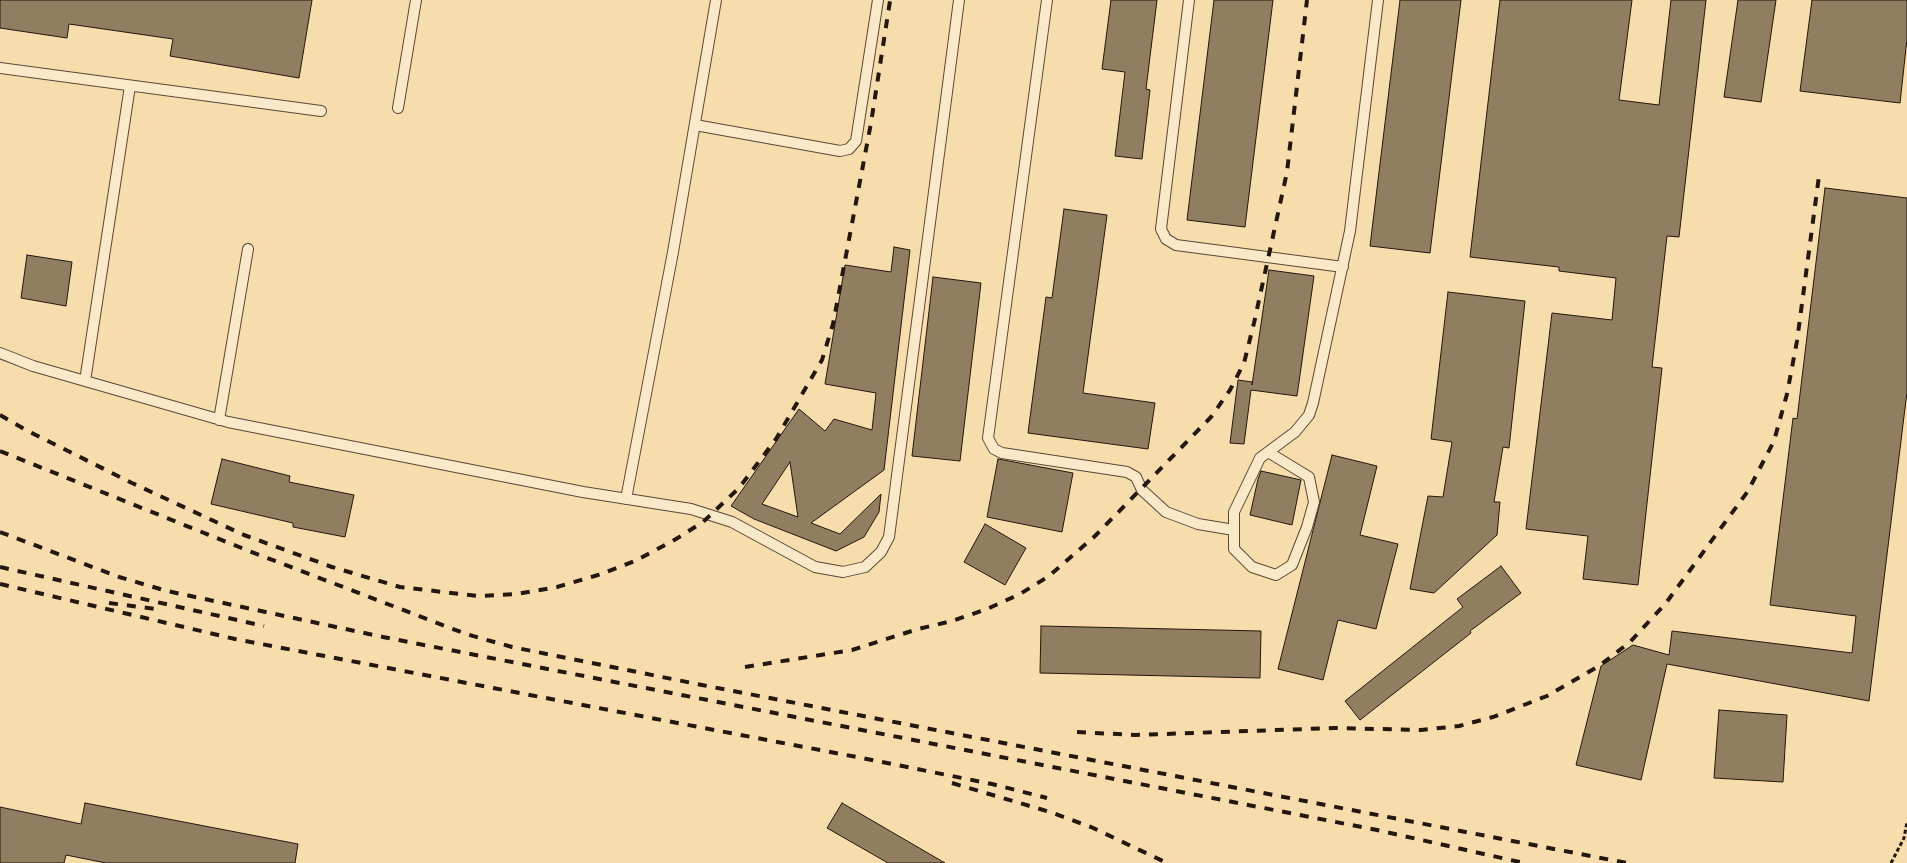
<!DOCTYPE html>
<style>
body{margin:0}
canvas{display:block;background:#f7ddac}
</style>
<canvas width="1907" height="863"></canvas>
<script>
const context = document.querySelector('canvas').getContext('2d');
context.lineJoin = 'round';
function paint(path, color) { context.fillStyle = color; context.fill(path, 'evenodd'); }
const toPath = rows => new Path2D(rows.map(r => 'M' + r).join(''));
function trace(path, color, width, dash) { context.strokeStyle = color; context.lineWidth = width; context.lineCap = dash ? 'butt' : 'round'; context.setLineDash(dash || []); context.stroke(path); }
const building = toPath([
 [0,0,312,0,299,78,170,56,173,39,69,24,67,38,0,28,0,0],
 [1111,0,1157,0,1146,89,1150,90,1142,159,1115,156,1125,72,1102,69,1111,0],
 [1214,0,1273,0,1245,227,1187,220,1214,0],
 [1400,0,1461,0,1430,253,1370,246,1400,0],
 [1500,0,1632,0,1619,100,1659,105,1671,0,1706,0,1679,237,1667,236,1652,367,1662,368,1638,585,1583,579,1588,536,1526,529,1552,313,1612,320,1616,278,1559,271,1559,267,1470,257,1500,0],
 [1738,0,1776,0,1761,102,1724,97,1738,0],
 [1812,0,1907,0,1907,39,1900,103,1800,91,1812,0],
 [1825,188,1907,198,1907,392,1869,701,1667,664,1641,780,1576,765,1601,666,1633,645,1669,655,1672,631,1852,653,1856,616,1770,605,1793,418,1797,419,1825,188],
 [1064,209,1107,215,1083,393,1155,403,1148,449,1028,433,1046,297,1052,298,1064,209],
 [894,247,910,250,884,470,811,523,840,534,881,494,879,512,864,537,836,551,754,519,731,506,799,409,825,431,834,419,872,430,876,393,825,384,845,265,891,272,894,247],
 [790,462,798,517,762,504,790,462],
 [27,255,72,262,66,306,21,298,27,255],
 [1269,270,1314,276,1297,396,1251,390,1244,444,1230,443,1238,380,1252,382,1252,385,1269,270],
 [933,277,981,283,960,461,912,456,933,277],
 [1448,292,1525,301,1509,448,1503,447,1494,502,1500,502,1497,535,1434,593,1410,589,1428,496,1443,497,1452,442,1431,439,1448,292],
 [1332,455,1377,466,1360,535,1398,544,1376,629,1338,620,1323,680,1278,669,1332,455],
 [222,459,290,476,289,482,354,495,345,537,293,527,293,523,211,504,222,459],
 [998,459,1073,473,1062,532,987,517,998,459],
 [1261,471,1301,480,1292,525,1250,515,1258,479,1261,471],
 [985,524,1026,548,1005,585,964,562,985,524],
 [1501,566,1521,593,1470,631,1471,633,1360,720,1345,701,1463,607,1457,599,1501,566],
 [1041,626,1261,631,1260,678,1040,673,1041,626],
 [1719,710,1787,715,1783,782,1714,778,1719,710],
 [85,803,298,844,295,863,106,863,66,855,64,863,0,863,0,807,81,824,85,803],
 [842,803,945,863,888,863,827,828,842,803]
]);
paint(building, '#917e61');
trace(building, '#23170f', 1);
const service = toPath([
 [1047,0,988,438,994,449,1002,453,1127,472,1136,477,1142,490,1166,512,1198,524,1234,530],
 [1189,0,1161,229,1166,239,1176,245,1343,267],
 [0,68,321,111],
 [398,108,416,0],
 [695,125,840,151,849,149,856,141,878,0],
 [0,353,33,366,228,422,583,492,691,509,732,522,815,567,843,572,865,567,881,552,889,537,959,0],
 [85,381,130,86],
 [219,420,248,249],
 [1268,452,1309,477,1314,502,1307,527,1292,565,1276,575,1252,567,1234,549,1234,512,1260,458,1295,432,1309,415,1313,403,1350,231,1378,0],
 [626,499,673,252,716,0]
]);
trace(service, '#584836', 12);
trace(toPath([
 [1891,863,1904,838,1907,822]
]), '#23170f', 3, [4, 2.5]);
trace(service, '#fae9c9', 10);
trace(toPath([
 [0,415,26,430,132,483,244,535,332,567,400,587,478,596,517,594,557,587,598,575,635,561,676,539,703,522,739,488,776,439,822,360,833,324,871,123,890,1],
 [0,451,249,551,466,634,512,647,702,685,1627,863],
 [0,532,119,577,167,591,383,637,1377,830,1524,863],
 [0,567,264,626],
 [0,584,235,639,862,758,992,784,1047,798],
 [109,603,156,609],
 [745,667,852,650,918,629,952,621,987,609,1020,594,1049,576,1095,536,1211,417,1230,390,1244,363,1254,323,1287,172,1307,0],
 [1077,732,1135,735,1335,728,1421,730,1459,726,1493,717,1547,696,1599,666,1630,642,1666,603,1748,491,1774,441,1787,394,1797,341,1819,176],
 [952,783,1050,812,1091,827,1167,863]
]), '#23170f', 4, [9, 9]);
</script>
